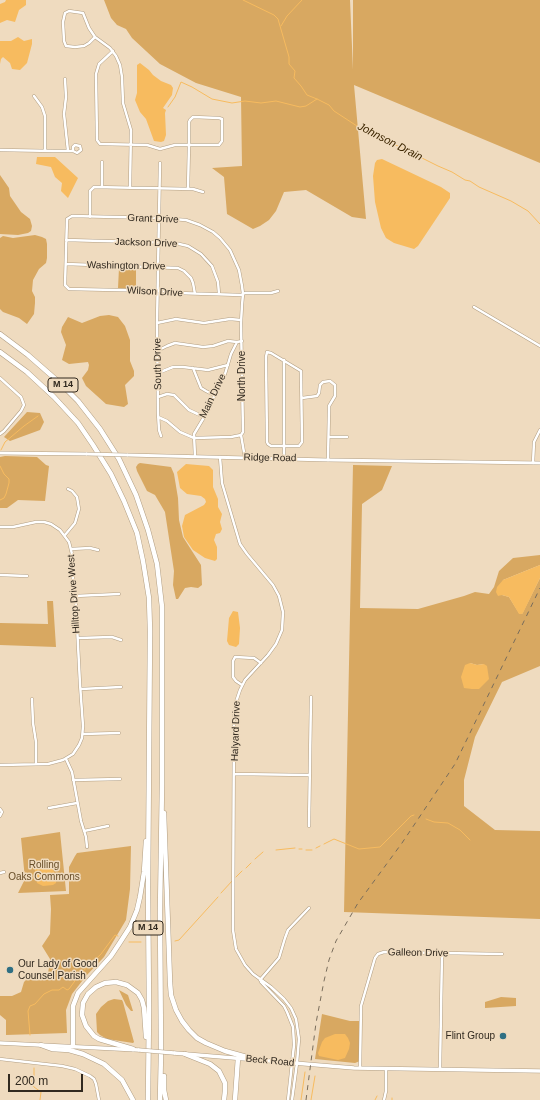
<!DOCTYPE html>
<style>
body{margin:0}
#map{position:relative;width:540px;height:1100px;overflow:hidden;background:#efdbbf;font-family:Arial,sans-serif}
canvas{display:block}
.scale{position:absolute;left:8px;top:1074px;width:75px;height:18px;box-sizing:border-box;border:2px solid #31291f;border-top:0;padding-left:5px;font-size:12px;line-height:14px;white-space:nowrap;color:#31291f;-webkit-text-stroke:3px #efdbbf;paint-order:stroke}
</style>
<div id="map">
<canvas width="540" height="1100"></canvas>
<div class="scale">200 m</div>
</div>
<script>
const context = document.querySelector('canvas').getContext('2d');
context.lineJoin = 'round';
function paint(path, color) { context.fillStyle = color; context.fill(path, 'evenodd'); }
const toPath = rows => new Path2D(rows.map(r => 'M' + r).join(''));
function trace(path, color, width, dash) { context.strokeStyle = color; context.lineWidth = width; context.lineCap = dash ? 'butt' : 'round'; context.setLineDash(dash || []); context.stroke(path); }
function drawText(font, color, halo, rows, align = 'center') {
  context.font = font + ' Arial,sans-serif'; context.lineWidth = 3; context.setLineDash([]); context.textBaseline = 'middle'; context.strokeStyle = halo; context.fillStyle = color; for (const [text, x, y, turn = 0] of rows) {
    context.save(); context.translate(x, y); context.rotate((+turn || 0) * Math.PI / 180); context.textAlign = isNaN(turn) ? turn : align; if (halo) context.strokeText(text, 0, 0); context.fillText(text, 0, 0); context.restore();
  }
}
paint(toPath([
 [104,0,350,0,353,70,353,0,540,0,540,163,354,85,366,219,352,217,306,190,284,192,276,211,269,220,260,226,253,229,227,214,224,177,212,168,242,166,241,97,196,83,160,64,132,38,126,29,117,25,111,18],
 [0,175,9,188,10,196,21,212,30,219,32,226,31,231,28,233,18,235,0,234],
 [35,235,42,237,46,239,47,244,47,258,46,263,39,269,33,280,32,291,35,297,35,303,34,314,27,324,19,318,3,312,0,309,0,238,3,236,13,238],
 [119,268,136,268,136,289,118,288],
 [109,315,118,317,125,326,130,340,130,361,134,371,134,376,125,385,128,404,124,407,106,404,86,386,82,378,88,370,89,365,88,362,69,364,62,360,66,345,61,332,62,327,68,317,82,323,100,316],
 [27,412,40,413,44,422,40,430,10,441,4,437],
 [5,456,37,457,46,465,49,466,45,501,18,500,7,508,0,508,0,457],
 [140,463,171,467,174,474,178,498,179,520,183,537,201,565,202,585,198,588,191,587,185,588,178,599,176,599,173,585,174,571,165,512,155,495,147,491,137,471,136,467,138,464],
 [353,465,392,466,382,490,362,504,360,608,418,609,464,596,475,592,489,594,494,587,499,571,513,558,540,555,540,565,503,580,502,595,509,597,519,613,522,614,540,578,540,666,502,682,475,737,464,780,464,806,495,830,540,831,540,919,344,912],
 [470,663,477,665,484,664,471,689],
 [47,601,53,601,56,647,0,645,0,623,48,624],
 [60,832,66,891,18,893,25,879,21,838],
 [131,846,130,889,126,920,104,957,86,976,72,994,66,1010,67,1033,6,1035,6,1020,0,1015,0,996,12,996,21,992,24,982,28,978,40,977,48,974,50,959,42,946,50,934,51,909,50,895,69,894,69,867,75,856,77,853],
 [119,990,128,995,133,1011,131,1011,126,1005],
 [501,997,516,998,516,1006,485,1008,485,1002],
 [114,999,122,1000,123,1002,134,1042,133,1043,107,1039,100,1035,97,1032,96,1014,101,1007,108,1001],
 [322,1014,350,1021,361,1021,360,1061,355,1063,315,1059]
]), '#d8a861');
paint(toPath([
 [6,0,26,0,26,5,19,10,15,22,7,20,0,23,0,4,5,2],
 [18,37,24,41,32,39,32,44,27,63,20,70,12,69,10,63,3,57,1,59,0,64,0,41,11,41],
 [140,63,149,70,153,75,161,81,171,85,173,88,172,95,163,108,166,110,165,113,166,135,164,141,161,142,154,141,146,119,140,112,135,100,137,93,137,65],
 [37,157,55,157,78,178,68,198,61,191,62,183,55,177,51,167,36,164],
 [382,159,441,187,450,193,450,198,418,246,414,249,394,243,386,238,381,228,375,202,373,176,375,163,377,160],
 [186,464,209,466,213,470,213,487,218,499,218,507,222,514,220,522,222,529,220,533,216,534,214,540,217,547,217,559,215,561,205,558,193,550,184,537,182,526,185,515,204,505,206,502,205,499,201,496,187,494,180,488,177,472],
 [540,565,540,578,523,613,522,614,519,614,509,597,502,595,498,596,496,592,497,587,503,580],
 [233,611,238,612,240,628,239,644,236,647,229,645,227,641,229,618],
 [470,663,477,665,484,664,487,666,489,679,479,689,472,689,464,688,461,677,465,665],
 [43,859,49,861,56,876,56,883,53,885,43,886,37,883,35,872,35,865],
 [335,1034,345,1034,348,1038,350,1043,349,1049,345,1058,338,1060,319,1056,318,1053,322,1042,325,1038]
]), '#f7bb5f');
trace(toPath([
 [243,0,274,15,278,19,289,57,289,64,295,71,294,78,301,86,307,95,317,99,329,105,334,111,360,128,371,132,387,142,398,146,438,166,452,172,465,180,470,181,479,187,511,201,528,211,540,224],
 [281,26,287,16,302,0],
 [168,107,175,97,181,82,192,87,212,99,232,103,245,101,261,103,276,101,300,107,306,106,317,99],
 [1,450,5,442,24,426,38,416],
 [0,466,4,474,9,479,9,483,6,494,4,498,0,500],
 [426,819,434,822,448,823,460,830,470,840],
 [324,844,334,839,359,849,380,847,411,816,414,815],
 [316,848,320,846],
 [299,849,302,849],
 [276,850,295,848],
 [306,850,312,850],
 [255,859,263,852],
 [246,868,251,863],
 [236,877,242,871],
 [221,893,233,880],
 [175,941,179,940,218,897],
 [129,942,141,942],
 [30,1035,28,1011,30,1006,35,1004,44,994,52,990,59,990,63,987,67,990,69,989,80,974,101,954,115,935,118,936],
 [34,1068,34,1076,31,1082,34,1087,41,1092,40,1100],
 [392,1098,392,1100],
 [301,1100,305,1072],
 [311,1100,315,1076],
 [375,1100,377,1096]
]), '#f7bb5f', 1);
const minor = toPath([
 [95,37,89,43,84,46,75,47,66,46,64,41,63,22,65,13,69,11,83,13,89,28,95,37,110,48,116,56,120,65,122,77,123,103,131,130,130,187],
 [113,51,99,64,96,74,97,140,100,144,147,145,160,149,175,145,219,145,222,141,222,119,219,118,193,117,190,120,189,122,189,145,188,189],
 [65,79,66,97,64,114,68,151],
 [34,96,42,107,45,116,45,150],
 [0,150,54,151,73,151,77,153,81,150,80,146,75,145,73,147,73,151],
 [160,163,157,323,158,413,159,430,161,436],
 [102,187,102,162],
 [90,217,90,191,94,187,193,189,203,192],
 [66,240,175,243,188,246,201,254,212,266,218,282,219,294],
 [66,264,178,268,184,271,191,278,193,283,195,294],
 [474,307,540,346],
 [157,323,176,319,204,323,230,319,241,320],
 [157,351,167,346,175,343,203,347,213,346,228,341,237,342],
 [267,352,271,353,301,371,302,442,299,446,271,446,268,444,267,442,266,357,267,352],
 [284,360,284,459],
 [193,368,201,388,206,391,214,395],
 [158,373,173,367,183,367,208,370,228,365],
 [0,378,21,397,24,405,21,411,4,431,0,434],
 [158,397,167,394,174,395,189,410,204,417],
 [302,398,317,396,319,393,320,385,323,382,330,381,335,385,335,396,329,406,329,410,328,460],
 [158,417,167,421,180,432,194,438,231,437,241,435],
 [329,437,347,437],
 [195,457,194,434,209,409,218,386,225,374,231,354,237,342,242,341],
 [220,457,222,483,240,544,247,554,273,585,279,596,283,612,282,630,276,644,268,655,245,680,240,690,236,702,234,714,233,930,236,949,245,965,253,974,271,987,284,999,291,1008,296,1019,299,1039,297,1063,292,1100],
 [245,458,241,435,243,432,241,323,242,305,243,294,242,286,239,270,230,250,220,238,213,232,200,225,186,220,159,218,72,216,67,219,65,285,69,289,162,291,178,293,241,295,245,293,271,293,278,291],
 [533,463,534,442,540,430],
 [0,527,13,527,36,522,44,522,51,524,60,530,69,542,72,554,73,583,76,606,80,684,83,726,82,738,79,745,73,754,63,760,48,764,0,765],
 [65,535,75,523,79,509,77,497,72,491,68,489],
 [71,549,90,548,98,550],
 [0,575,27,576],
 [75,596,119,594],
 [78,638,112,637,121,640],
 [242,685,236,681,233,677,233,661,235,657,254,658,261,663],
 [81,689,121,687],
 [32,699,33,723,36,742,36,764],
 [83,734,119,733],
 [66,759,72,772,81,821,86,837,87,847],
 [234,774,309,775],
 [73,780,120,779],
 [49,808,77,803],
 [0,809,2,812,0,816],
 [309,826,311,697],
 [84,831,108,826],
 [0,873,4,872],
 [260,980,279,958,285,938,288,930,309,908],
 [261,982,284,1006,287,1012,293,1027,294,1045,288,1100],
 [0,1059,62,1066,75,1069,90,1076,94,1079,96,1084,99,1100],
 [360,1068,361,1006,375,958,378,954,384,952,502,954],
 [440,1069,442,953],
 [384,1100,386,1091,386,1069]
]);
const tertiary = toPath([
 [0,453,87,454],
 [127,455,328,460,540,463]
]);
const secondary = toPath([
 [0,1043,139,1050],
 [174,1053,354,1068,540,1071]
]);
const motorway = toPath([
 [0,334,28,355,60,383,78,401,100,429,119,459,136,495,148,530,157,564,162,607,162,784,160,912,161,1053,160,1100],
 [0,352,27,372,54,397,78,423,93,445,111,474,124,501,137,533,143,561,149,598,150,631,148,887,149,1010,148,1100],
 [164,813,170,982,171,995,176,1010,182,1021,189,1030,197,1038,206,1043,225,1051,254,1059],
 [41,1045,52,1049,69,1050,83,1054,104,1064,122,1080,133,1100],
 [73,1046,73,1006,78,993,111,956,119,944,130,927,137,910,140,897,144,872,146,841],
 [133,1049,99,1039,94,1036,86,1026,82,1015,83,1003,88,994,96,987,105,983,116,982,127,985,138,993,142,1000,144,1008,146,1037],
 [185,1054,210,1064,219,1071,225,1083,225,1091,224,1100],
 [164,1076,164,1090,166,1100],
 [235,1100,238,1058]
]);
trace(minor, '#b19e83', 3.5);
trace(tertiary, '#b19e83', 4);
trace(secondary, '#b19e83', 4.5);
trace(motorway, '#b19e83', 5.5);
trace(minor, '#fff', 2.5);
trace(tertiary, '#fff', 3);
trace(secondary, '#fff', 3.5);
trace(motorway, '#fff', 4.5);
trace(toPath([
 [306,1100,316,1023,324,981,329,960,336,941,358,903,402,843,455,764,540,588]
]), '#796d5c', 1, [5, 5]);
const tertiaryBridge = toPath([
 [87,454,127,455]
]);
const secondaryBridge = toPath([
 [139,1050,174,1053]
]);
trace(tertiaryBridge, '#b19e83', 4, []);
trace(secondaryBridge, '#b19e83', 4.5, []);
trace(tertiaryBridge, '#fff', 3);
trace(secondaryBridge, '#fff', 3.5);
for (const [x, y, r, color] of [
 [10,970,4,"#2f6f83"],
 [503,1036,4,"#2f6f83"]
]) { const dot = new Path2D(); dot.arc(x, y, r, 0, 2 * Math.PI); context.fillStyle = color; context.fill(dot); trace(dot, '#efdbbf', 1.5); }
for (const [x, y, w] of [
 [63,385,30],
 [148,928,30]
]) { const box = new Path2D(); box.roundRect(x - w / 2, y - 7, w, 14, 3); context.fillStyle = '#efdbbf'; context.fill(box); trace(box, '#31291f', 1); }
drawText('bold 9px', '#31291f', null, [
 ["M 14",63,385],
 ["M 14",148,928]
]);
drawText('10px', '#31291f', '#efdbbf', [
 ["Grant Drive",153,219,2],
 ["Jackson Drive",146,243,2],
 ["Washington Drive",126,266,1],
 ["Wilson Drive",155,292,3],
 ["South Drive",158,364,-91],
 ["North Drive",242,376,-90],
 ["Main Drive",213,396,-64],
 ["Ridge Road",270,458,1],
 ["Hilltop Drive West",74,594,-94],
 ["Halyard Drive",236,731,-88],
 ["Galleon Drive",418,953,1],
 ["Beck Road",270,1061,5]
]);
drawText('10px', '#674d28', '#efdbbf', [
 ["Rolling",44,865],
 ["Oaks Commons",44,877]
]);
drawText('10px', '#31291f', '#efdbbf', [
 ["Our Lady of Good",18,964],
 ["Counsel Parish",18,976],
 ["Flint Group",495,1036,"right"]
], 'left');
drawText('italic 11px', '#3d2600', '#efdbbf', [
 ["Johnson Drain",390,142,27]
]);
</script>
